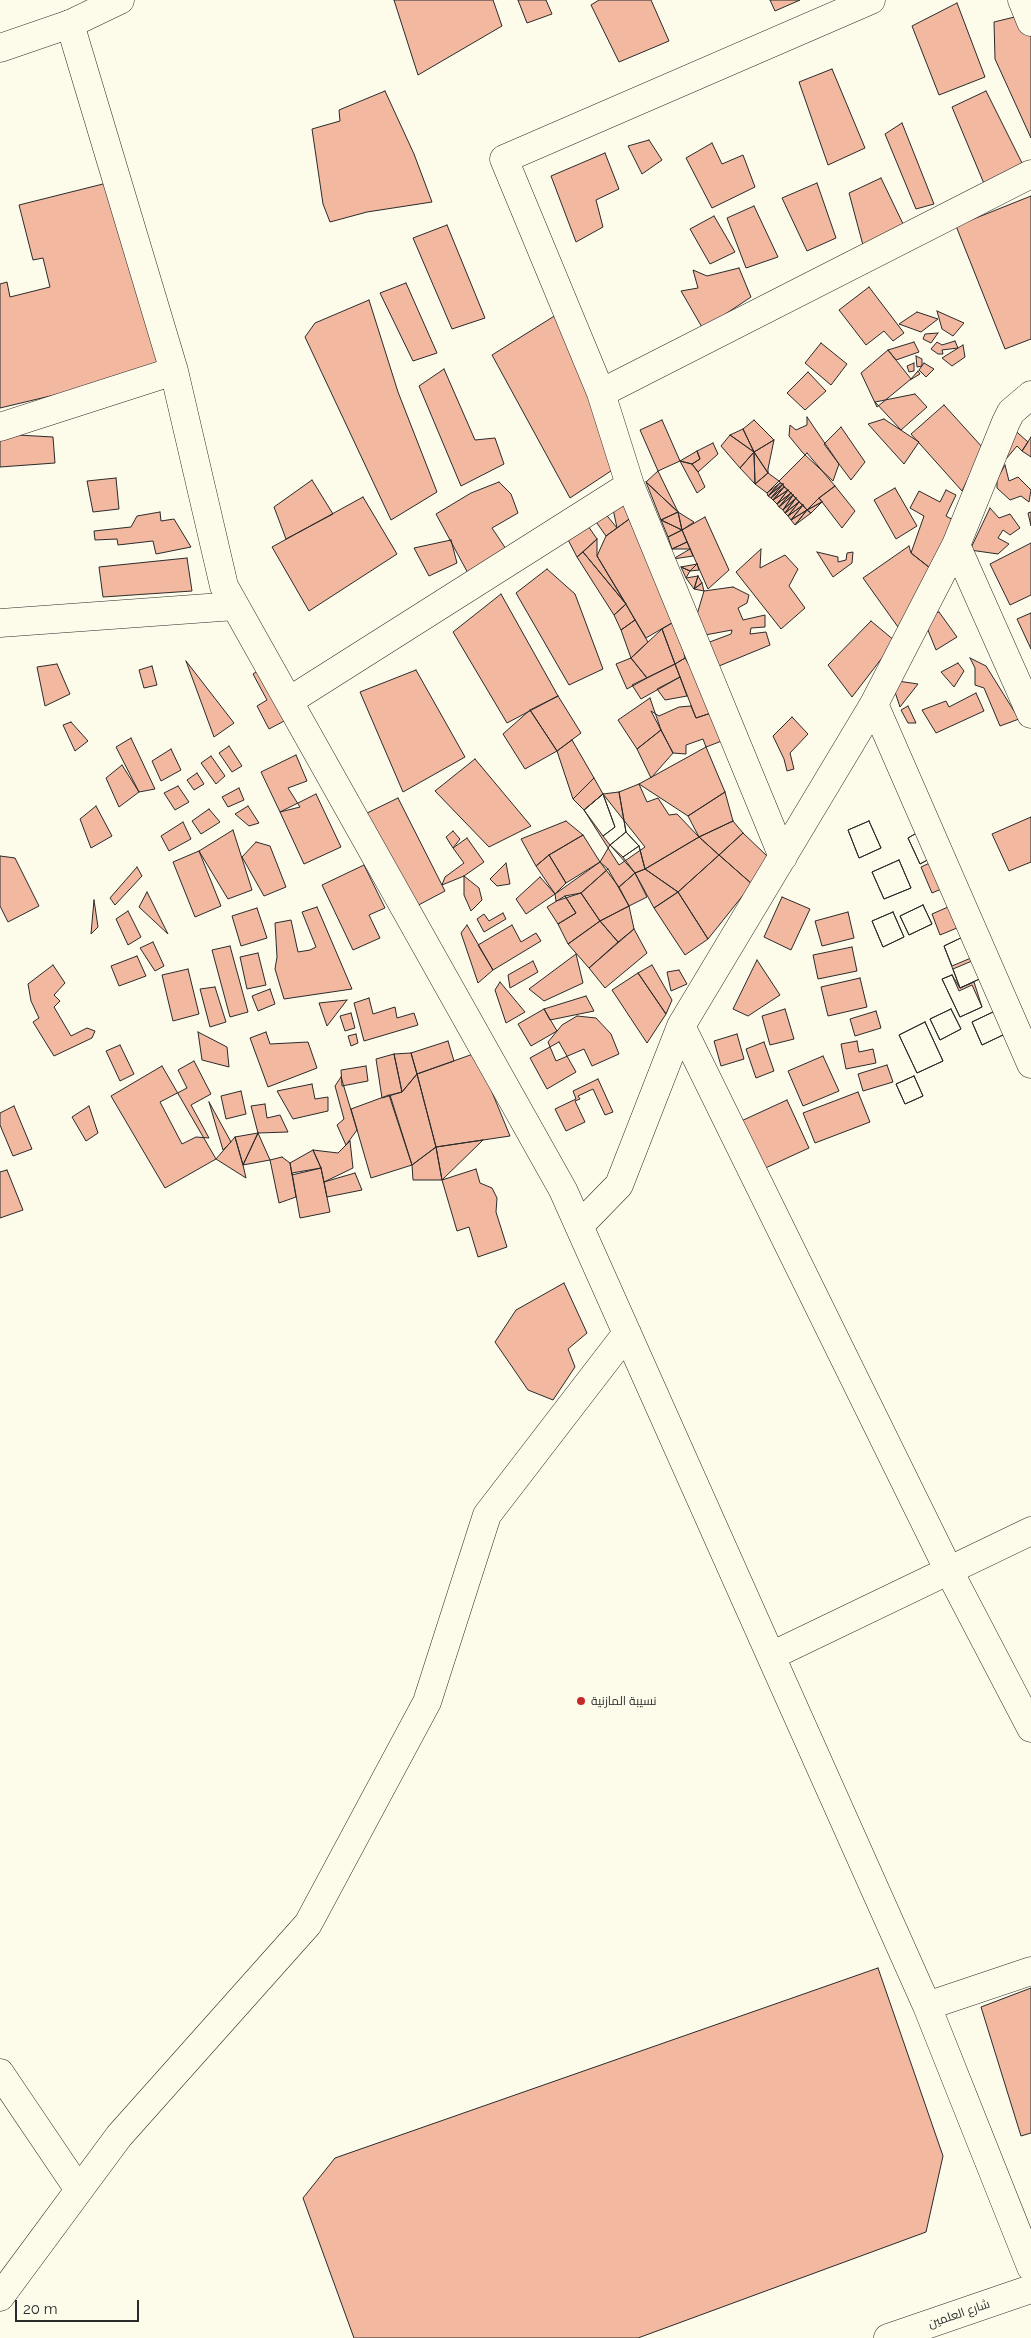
<!DOCTYPE html>
<meta charset="utf-8">
<style>
body{margin:0}
#map{position:relative;width:1031px;height:2338px;overflow:hidden;background:#fdfbea;font-family:Raleway,sans-serif}
canvas{display:block}
.scale{position:absolute;left:15px;top:2300px;width:124px;height:22px;box-sizing:border-box;border:2px solid #2b2b2b;border-top:0;padding-left:6px;font-size:15px;line-height:18px;white-space:nowrap;color:#2b2b2b;-webkit-text-stroke:4px #fdfbea;paint-order:stroke}
</style>
<div id="map">
<canvas width="1031" height="2338"></canvas>
<div class="scale">20 m</div>
</div>
<script>
const context = document.querySelector('canvas').getContext('2d');
context.lineJoin = 'round';
function paint(path, color) { context.fillStyle = color; context.fill(path, 'evenodd'); }
const toPath = rows => new Path2D(rows.map(r => 'M' + r).join(''));
function trace(path, color, width, dash) { context.strokeStyle = color; context.lineWidth = width; context.lineCap = dash ? 'butt' : 'round'; context.setLineDash(dash || []); context.stroke(path); }
function drawText(font, color, halo, rows, align = 'center') {
  context.font = font + ' Raleway,Cairo,sans-serif'; context.lineWidth = 4; context.setLineDash([]); context.textBaseline = 'middle'; context.strokeStyle = halo; context.fillStyle = color; for (const [text, x, y, turn = 0] of rows) {
    context.save(); context.translate(x, y); context.rotate((+turn || 0) * Math.PI / 180); context.textAlign = isNaN(turn) ? turn : align; if (halo) context.strokeText(text, 0, 0); context.fillText(text, 0, 0); context.restore();
  }
}
const building = toPath([
 [394,0,493,0,502,26,418,75,394,0],
 [518,0,546,0,552,14,527,23,518,0],
 [599,0,651,0,669,41,619,62,591,5,599,0],
 [770,0,800,0,775,11,770,0],
 [957,3,985,77,939,95,912,26,957,3],
 [1031,13,1031,138,995,59,994,22,1031,13],
 [832,69,865,148,828,165,799,82,832,69],
 [385,91,414,154,432,202,367,212,330,222,323,204,312,129,340,121,339,110,385,91],
 [986,91,1024,167,985,186,952,107,986,91],
 [902,123,934,204,916,209,885,134,902,123],
 [649,140,662,160,642,174,628,146,649,140],
 [712,143,722,164,743,155,755,187,712,208,686,158,712,143],
 [605,153,619,189,596,200,603,227,576,242,551,176,605,153],
 [881,178,905,228,864,249,849,193,881,178],
 [111,182,159,370,0,408,0,284,7,282,10,297,50,287,43,258,33,260,19,205,111,182],
 [817,183,836,238,807,251,782,198,817,183],
 [1031,196,1031,339,1005,349,956,226,1031,196],
 [754,206,778,257,746,268,727,218,754,206],
 [714,216,735,252,710,264,690,229,714,216],
 [447,225,485,318,452,329,413,238,447,225],
 [739,268,751,297,703,329,681,291,698,288,693,270,707,276,739,268],
 [406,283,437,353,413,361,380,293,406,283],
 [869,287,904,333,893,341,884,331,866,345,839,310,869,287],
 [369,300,398,392,437,492,391,520,305,337,315,323,369,300],
 [937,311,964,323,953,336,942,329,937,311],
 [917,312,938,319,921,332,899,324,917,312],
 [556,315,623,463,570,498,492,355,556,315],
 [938,333,931,343,923,339,925,334,938,333],
 [955,341,958,348,942,350,943,354,938,354,931,349,937,342,942,345,955,341],
 [914,342,919,352,896,360,888,350,914,342],
 [821,343,847,364,831,385,805,363,821,343],
 [963,345,965,357,952,366,942,358,963,345],
 [888,350,911,379,877,407,861,373,888,350],
 [916,356,922,359,922,366,917,367,916,356],
 [914,363,914,371,909,372,907,366,914,363],
 [924,363,934,369,926,377,919,370,924,363],
 [444,369,475,440,495,438,504,464,461,486,419,386,444,369],
 [918,371,920,374,910,380,918,371],
 [808,372,826,391,805,410,787,393,808,372],
 [915,394,927,407,901,430,875,402,915,394],
 [944,405,983,448,962,491,911,434,944,405],
 [807,417,839,464,833,481,803,453,789,436,790,425,796,430,807,425,807,417],
 [884,419,919,442,904,464,868,424,884,419],
 [662,420,680,461,658,471,640,430,662,420],
 [754,420,774,440,754,452,743,429,754,420],
 [1009,425,1028,442,1022,451,1017,446,1006,459,1009,425],
 [841,427,865,462,851,480,824,444,841,427],
 [743,429,754,452,730,435,743,429],
 [0,434,53,437,55,463,0,467,0,434],
 [730,435,754,452,740,468,721,446,730,435],
 [1031,437,1031,457,1022,451,1031,437],
 [774,440,768,469,768,473,754,452,774,440],
 [713,443,718,454,698,472,692,464,700,459,697,451,713,443],
 [697,451,700,459,692,464,680,461,697,451],
 [754,452,755,484,740,468,754,452],
 [754,452,768,473,755,484,754,452],
 [807,453,835,486,819,498,807,510,779,481,807,453],
 [680,461,692,464,698,472,705,487,697,493,680,461],
 [1005,465,1009,481,1018,477,1031,490,1029,502,1021,496,1010,500,997,488,997,479,1005,465],
 [658,471,678,512,646,482,658,471],
 [768,473,779,481,767,493,755,484,768,473],
 [116,478,119,509,93,512,87,481,116,478],
 [312,480,333,514,286,539,274,507,312,480],
 [499,482,511,494,518,513,492,528,506,549,470,577,436,514,471,493,499,482],
 [646,482,678,512,661,520,646,482],
 [780,483,768,496,767,493,780,483],
 [780,483,783,484,768,496,780,483],
 [783,484,771,498,768,496,783,484],
 [783,484,784,487,771,498,783,484],
 [835,486,855,511,842,528,819,498,835,486],
 [784,487,773,500,771,498,784,487],
 [784,487,788,490,773,500,784,487],
 [895,488,917,526,896,539,874,500,895,488],
 [788,490,777,504,773,500,788,490],
 [788,490,791,493,777,504,788,490],
 [946,490,956,495,946,516,955,521,930,568,911,553,924,516,910,508,919,491,940,502,946,490],
 [791,493,779,507,777,504,791,493],
 [791,493,793,495,779,507,791,493],
 [626,494,632,517,617,528,612,504,626,494],
 [793,495,783,510,779,507,793,495],
 [793,495,796,498,783,510,793,495],
 [363,497,397,554,309,611,272,547,363,497],
 [796,498,785,513,783,510,796,498],
 [796,498,799,502,785,513,796,498],
 [819,498,822,502,807,510,819,498],
 [799,502,788,516,785,513,799,502],
 [799,502,803,505,788,516,799,502],
 [822,502,811,513,807,510,822,502],
 [803,505,791,520,788,516,803,505],
 [803,505,807,510,791,520,803,505],
 [990,508,999,518,1010,514,1020,528,1010,535,1003,530,998,538,1009,544,998,554,970,550,990,508],
 [807,510,795,525,791,520,807,510],
 [807,510,811,513,795,525,807,510],
 [160,512,161,521,174,519,191,547,156,554,153,541,118,545,117,539,95,540,94,531,131,527,137,516,160,512],
 [604,512,617,528,606,536,592,516,604,512],
 [678,512,694,522,682,530,678,512],
 [678,512,682,530,661,520,678,512],
 [1031,512,1031,526,1028,513,1031,512],
 [632,517,682,617,646,638,597,556,606,536,632,517],
 [705,517,729,570,708,589,682,530,705,517],
 [584,520,597,539,577,557,565,534,584,520],
 [661,520,682,530,668,537,661,520],
 [682,530,687,542,672,549,668,537,682,530],
 [597,539,597,556,626,604,583,552,597,539],
 [451,540,457,563,429,576,414,548,451,540],
 [687,542,690,549,672,549,687,542],
 [1031,543,1031,595,1010,605,990,564,1031,543],
 [909,546,911,553,930,568,911,607,898,627,863,578,909,546],
 [690,549,693,556,673,559,690,549],
 [761,549,760,568,785,555,798,569,789,586,805,608,781,629,736,572,761,549],
 [583,552,626,604,614,615,577,557,583,552],
 [817,552,838,557,838,562,846,560,847,553,853,552,852,563,833,577,817,552],
 [187,558,192,591,103,597,99,567,187,558],
 [697,564,699,570,690,571,697,564],
 [697,564,690,571,681,567,697,564],
 [681,567,690,571,686,578,681,567],
 [547,569,575,594,603,669,569,685,516,593,547,569],
 [698,576,702,583,694,589,698,576],
 [698,576,694,589,686,578,698,576],
 [702,583,704,591,694,589,702,583],
 [733,587,749,595,747,603,738,608,743,620,765,615,765,627,751,628,750,634,766,632,770,645,719,666,707,643,731,634,732,630,705,635,696,618,704,591,733,587],
 [501,594,558,696,507,723,453,632,501,594],
 [626,604,635,620,621,630,614,615,626,604],
 [939,612,957,637,936,650,923,618,939,612],
 [1031,613,1031,649,1017,619,1031,613],
 [635,620,648,642,631,658,621,630,635,620],
 [677,620,685,658,675,664,662,629,677,620],
 [871,621,895,641,852,697,828,665,871,621],
 [662,629,675,664,647,678,631,658,662,629],
 [631,658,647,678,627,689,616,664,631,658],
 [685,658,717,711,696,718,675,664,685,658],
 [970,658,986,666,1019,719,1000,726,984,688,975,685,975,668,970,658],
 [186,661,234,723,214,737,186,661],
 [958,663,964,671,954,687,941,672,958,663],
 [57,664,70,694,45,706,37,667,57,664],
 [675,664,680,677,641,699,632,685,675,664],
 [152,666,157,685,144,688,139,670,152,666],
 [259,670,286,720,269,729,257,706,267,700,253,674,259,670],
 [416,670,465,757,403,792,360,692,416,670],
 [680,677,687,696,665,700,657,689,680,677],
 [891,680,918,684,900,707,891,680],
 [976,693,984,711,936,733,922,710,946,701,949,707,976,693],
 [558,696,581,733,557,751,530,710,558,696],
 [650,698,661,730,637,749,618,720,650,698],
 [691,706,696,718,717,711,727,739,706,747,703,739,686,745,686,754,673,753,651,711,659,716,679,707,691,706],
 [908,706,916,723,908,723,901,710,908,706],
 [530,710,557,751,525,769,503,734,530,710],
 [792,717,808,734,790,753,794,769,787,771,784,759,773,736,792,717],
 [71,722,88,741,75,751,63,725,71,722],
 [661,730,673,753,651,778,637,749,661,730],
 [131,738,155,789,139,792,116,747,131,738],
 [572,740,594,778,573,799,557,751,572,740],
 [229,746,242,766,232,772,219,753,229,746],
 [706,747,725,792,688,816,639,784,706,747],
 [171,749,181,770,161,781,152,761,171,749],
 [296,755,307,781,288,788,300,807,280,812,261,772,296,755],
 [211,756,225,776,216,784,201,763,211,756],
 [475,759,531,826,489,847,435,791,475,759],
 [122,765,139,792,119,807,106,778,122,765],
 [197,773,204,784,194,790,187,780,197,773],
 [594,778,603,794,584,810,573,799,594,778],
 [639,784,647,802,658,798,669,815,677,814,699,837,645,869,639,846,626,832,619,792,639,784],
 [178,786,189,802,175,810,164,793,178,786],
 [239,788,244,800,228,807,222,797,239,788],
 [619,792,626,832,610,845,603,836,615,827,603,794,619,792],
 [725,792,733,821,699,837,688,816,725,792],
 [316,794,341,847,304,864,280,812,316,794],
 [603,794,615,827,603,836,584,810,603,794],
 [603,794,645,847,619,865,584,810,603,794],
 [398,798,445,891,411,909,363,815,398,798],
 [96,806,112,836,91,848,80,819,96,806],
 [248,806,259,823,249,826,235,814,248,806],
 [209,809,220,822,201,834,192,821,209,809],
 [1031,817,1031,862,1009,871,992,834,1031,817],
 [566,821,583,835,549,855,536,866,521,839,566,821],
 [733,821,743,833,719,855,699,837,733,821],
 [869,821,881,848,859,858,848,830,869,821],
 [869,821,881,848,859,858,848,830,869,821],
 [183,822,191,839,169,851,161,836,183,822],
 [233,830,252,890,228,899,199,851,233,830],
 [922,830,933,857,920,864,908,838,922,830],
 [922,830,933,857,920,864,908,838,922,830],
 [453,831,460,839,453,848,446,837,453,831],
 [626,832,639,846,623,857,610,845,626,832],
 [743,833,767,856,752,884,719,855,743,833],
 [583,835,600,862,566,883,549,855,583,835],
 [699,837,719,855,678,892,645,869,699,837],
 [467,838,484,862,464,876,442,885,445,877,464,863,453,848,467,838],
 [256,842,270,846,286,887,264,896,242,857,256,842],
 [610,845,635,873,619,887,600,862,610,845],
 [639,846,645,869,635,873,623,857,639,846],
 [199,851,221,906,195,917,173,862,199,851],
 [549,855,566,883,555,894,536,866,549,855],
 [719,855,752,884,708,939,678,892,719,855],
 [0,856,15,858,39,906,8,922,0,906,0,856],
 [899,860,911,888,884,899,872,872,899,860],
 [899,860,911,888,884,899,872,872,899,860],
 [936,860,946,887,932,893,921,867,936,860],
 [600,862,608,869,581,893,556,901,555,894,600,862],
 [506,863,510,884,497,886,490,879,506,863],
 [364,865,385,908,369,915,380,938,353,950,322,885,364,865],
 [137,867,142,876,115,905,110,898,137,867],
 [608,869,629,906,600,921,581,893,608,869],
 [645,869,678,892,654,908,635,873,645,869],
 [635,873,647,897,629,906,619,887,635,873],
 [464,876,479,888,482,900,471,911,464,895,464,876],
 [540,877,555,894,526,914,516,899,540,877],
 [147,892,168,934,139,907,147,892],
 [678,892,708,939,685,955,654,908,678,892],
 [581,893,600,921,568,944,558,924,576,913,565,896,581,893],
 [565,896,576,913,558,924,547,907,565,896],
 [782,897,810,909,791,950,764,937,782,897],
 [94,900,98,927,91,934,94,900],
 [923,905,932,924,909,935,900,916,923,905],
 [923,905,932,924,909,935,900,916,923,905],
 [629,906,634,929,618,942,600,921,629,906],
 [317,907,352,989,284,999,275,969,277,957,275,923,291,920,298,952,310,950,316,947,302,912,317,907],
 [948,907,957,928,940,935,932,914,948,907],
 [257,908,267,938,241,946,232,916,257,908],
 [128,911,141,937,128,945,116,919,128,911],
 [848,912,854,938,822,946,815,921,848,912],
 [893,912,904,937,883,947,872,921,893,912],
 [893,912,904,937,883,947,872,921,893,912],
 [503,913,506,919,484,932,477,919,484,914,489,921,503,913],
 [600,921,618,942,589,968,568,944,600,921],
 [467,925,493,970,478,983,461,933,467,925],
 [512,925,521,942,536,933,541,941,493,970,478,945,512,925],
 [634,929,647,953,605,988,589,968,634,929],
 [969,934,978,955,952,966,944,946,969,934],
 [969,934,986,976,960,988,944,946,969,934],
 [153,942,164,966,155,971,140,948,153,942],
 [230,946,248,1012,230,1017,212,950,230,946],
 [852,947,857,971,818,979,813,955,852,947],
 [258,953,266,985,247,989,240,957,258,953],
 [576,954,583,983,544,1001,529,989,576,954],
 [137,956,146,976,119,986,111,966,137,956],
 [979,958,986,976,960,988,953,969,979,958],
 [757,960,780,995,748,1016,733,1009,757,960],
 [533,961,538,972,510,988,508,975,533,961],
 [53,965,65,983,54,995,60,1001,54,1007,71,1036,87,1028,95,1031,92,1038,54,1056,33,1022,39,1018,31,1001,28,984,53,965],
 [652,965,672,1000,666,1014,638,973,652,965],
 [188,969,199,1014,173,1021,162,975,188,969],
 [679,970,687,984,671,991,667,972,679,970],
 [638,973,666,1014,647,1043,612,990,638,973],
 [952,975,959,991,972,985,982,1007,960,1017,942,979,952,975],
 [952,975,960,988,974,982,982,1007,960,1017,942,979,952,975],
 [860,978,867,1007,828,1016,821,987,860,978],
 [500,982,525,1012,506,1023,495,990,500,982],
 [215,987,226,1022,210,1027,200,989,215,987],
 [270,989,275,1004,258,1011,252,996,270,989],
 [586,996,594,1011,550,1020,544,1009,586,996],
 [369,998,373,1014,395,1007,397,1018,414,1013,418,1025,364,1041,354,1003,369,998],
 [347,1000,327,1026,319,1003,347,1000],
 [544,1009,557,1031,531,1046,518,1024,544,1009],
 [785,1009,794,1039,770,1045,762,1016,785,1009],
 [951,1009,961,1029,940,1040,930,1019,951,1009],
 [951,1009,961,1029,940,1040,930,1019,951,1009],
 [876,1011,881,1028,855,1036,850,1019,876,1011],
 [995,1011,1005,1034,982,1045,972,1022,995,1011],
 [995,1011,1005,1034,982,1045,972,1022,995,1011],
 [351,1013,355,1028,345,1031,340,1016,351,1013],
 [577,1016,596,1018,611,1034,619,1054,592,1066,584,1049,556,1061,548,1042,562,1025,577,1016],
 [925,1022,943,1061,917,1073,899,1035,925,1022],
 [925,1022,943,1061,917,1073,899,1035,925,1022],
 [198,1032,227,1047,229,1067,202,1060,198,1032],
 [266,1032,270,1044,308,1042,317,1068,268,1087,250,1038,266,1032],
 [356,1034,358,1043,351,1046,348,1036,356,1034],
 [737,1034,744,1059,721,1066,714,1041,737,1034],
 [448,1041,454,1061,417,1074,411,1053,448,1041],
 [857,1041,859,1052,873,1049,876,1063,846,1069,841,1044,857,1041],
 [559,1042,576,1072,547,1089,530,1058,559,1042],
 [764,1042,774,1071,756,1078,746,1049,764,1042],
 [120,1045,134,1074,120,1081,106,1051,120,1045],
 [411,1053,417,1074,402,1092,394,1054,411,1053],
 [476,1053,510,1136,436,1147,417,1074,476,1053],
 [394,1054,402,1092,382,1098,376,1059,394,1054],
 [823,1056,839,1091,803,1106,788,1071,823,1056],
 [194,1061,211,1094,191,1105,209,1138,196,1137,182,1144,160,1102,187,1088,178,1070,194,1061],
 [887,1065,893,1082,863,1091,858,1074,887,1065],
 [162,1066,216,1159,165,1188,111,1096,162,1066],
 [366,1066,368,1081,342,1086,341,1070,366,1066],
 [417,1074,436,1147,412,1165,390,1095,402,1092,417,1074],
 [914,1076,923,1096,905,1104,896,1084,914,1076],
 [914,1076,923,1096,905,1104,896,1084,914,1076],
 [341,1077,357,1130,346,1145,337,1125,344,1119,335,1086,341,1077],
 [598,1079,613,1112,605,1115,593,1089,578,1096,580,1099,575,1101,585,1122,566,1131,555,1109,576,1099,573,1091,598,1079],
 [312,1084,315,1099,328,1097,328,1111,293,1119,277,1091,312,1084],
 [241,1091,246,1114,226,1119,221,1096,241,1091],
 [858,1092,870,1122,815,1143,803,1113,858,1092],
 [389,1095,412,1165,371,1178,351,1109,389,1095],
 [787,1100,809,1148,761,1170,739,1122,787,1100],
 [209,1102,231,1142,223,1150,209,1102],
 [265,1104,267,1118,280,1115,288,1132,258,1133,251,1106,265,1104],
 [14,1106,32,1149,13,1156,0,1125,0,1113,14,1106],
 [89,1106,98,1133,86,1141,72,1117,89,1106],
 [258,1133,270,1160,243,1165,258,1133],
 [258,1133,243,1165,235,1137,258,1133],
 [235,1137,243,1165,246,1178,216,1159,235,1137],
 [483,1140,442,1180,436,1147,483,1140],
 [350,1141,353,1168,324,1182,321,1168,313,1150,338,1153,350,1141],
 [436,1147,442,1180,413,1180,412,1165,436,1147],
 [313,1150,321,1168,292,1175,290,1163,313,1150],
 [282,1157,290,1163,296,1197,279,1203,270,1160,282,1157],
 [321,1168,330,1212,300,1218,292,1173,321,1168],
 [476,1169,480,1183,492,1188,497,1198,496,1212,507,1247,478,1257,469,1227,457,1231,442,1180,476,1169],
 [7,1170,23,1210,0,1218,0,1172,7,1170],
 [355,1173,362,1190,327,1197,324,1182,355,1173],
 [564,1283,587,1333,568,1349,575,1367,553,1400,528,1390,495,1342,516,1310,564,1283],
 [878,1968,943,2156,926,2232,638,2338,354,2338,303,2198,335,2158,878,1968],
 [1031,1988,1031,2133,1021,2136,981,2007,1031,1988]
]);
paint(building, '#f2b8a0');
trace(building, '#2b2b2b', 1);
const minor = toPath([
 [1022,0,1031,22],
 [70,24,174,371,224,586,563,1190,927,2006,1031,2267],
 [601,393,1031,174],
 [0,427,174,371],
 [956,545,1031,714],
 [0,623,235,606],
 [289,701,630,485],
 [874,704,1031,1064],
 [783,857,630,485,601,393,504,159,871,0],
 [681,1026,949,1571,1031,1728],
 [579,1226,619,1185,681,1026,874,704,956,545,1006,422,1011,412,1031,395],
 [771,1656,1031,1531],
 [927,2006,1031,1971],
 [0,2073,79,2190],
 [0,2297,119,2136,308,1924,427,1702,487,1515,627,1333]
]);
const major = toPath([
 [0,48,70,24,120,0],
 [888,2338,1031,2289]
]);
trace(minor, '#2b2b2b', 29);
trace(major, '#2b2b2b', 29);
trace(minor, '#fdfbea', 28);
trace(major, '#fdfbea', 28);
for (const [x, y, r, color] of [
 [581,1701,5,"#c62828"]
]) { const dot = new Path2D(); dot.arc(x, y, r, 0, 2 * Math.PI); context.fillStyle = color; context.fill(dot); trace(dot, '#fdfbea', 2); }
drawText('12px', '#2b2b2b', '#fdfbea', [
 ["نسيبة المازنية",591,1701]
], 'left');
drawText('12px', '#2b2b2b', '#fdfbea', [
 ["شارع العلمين",959,2314,-19]
]);
</script>
